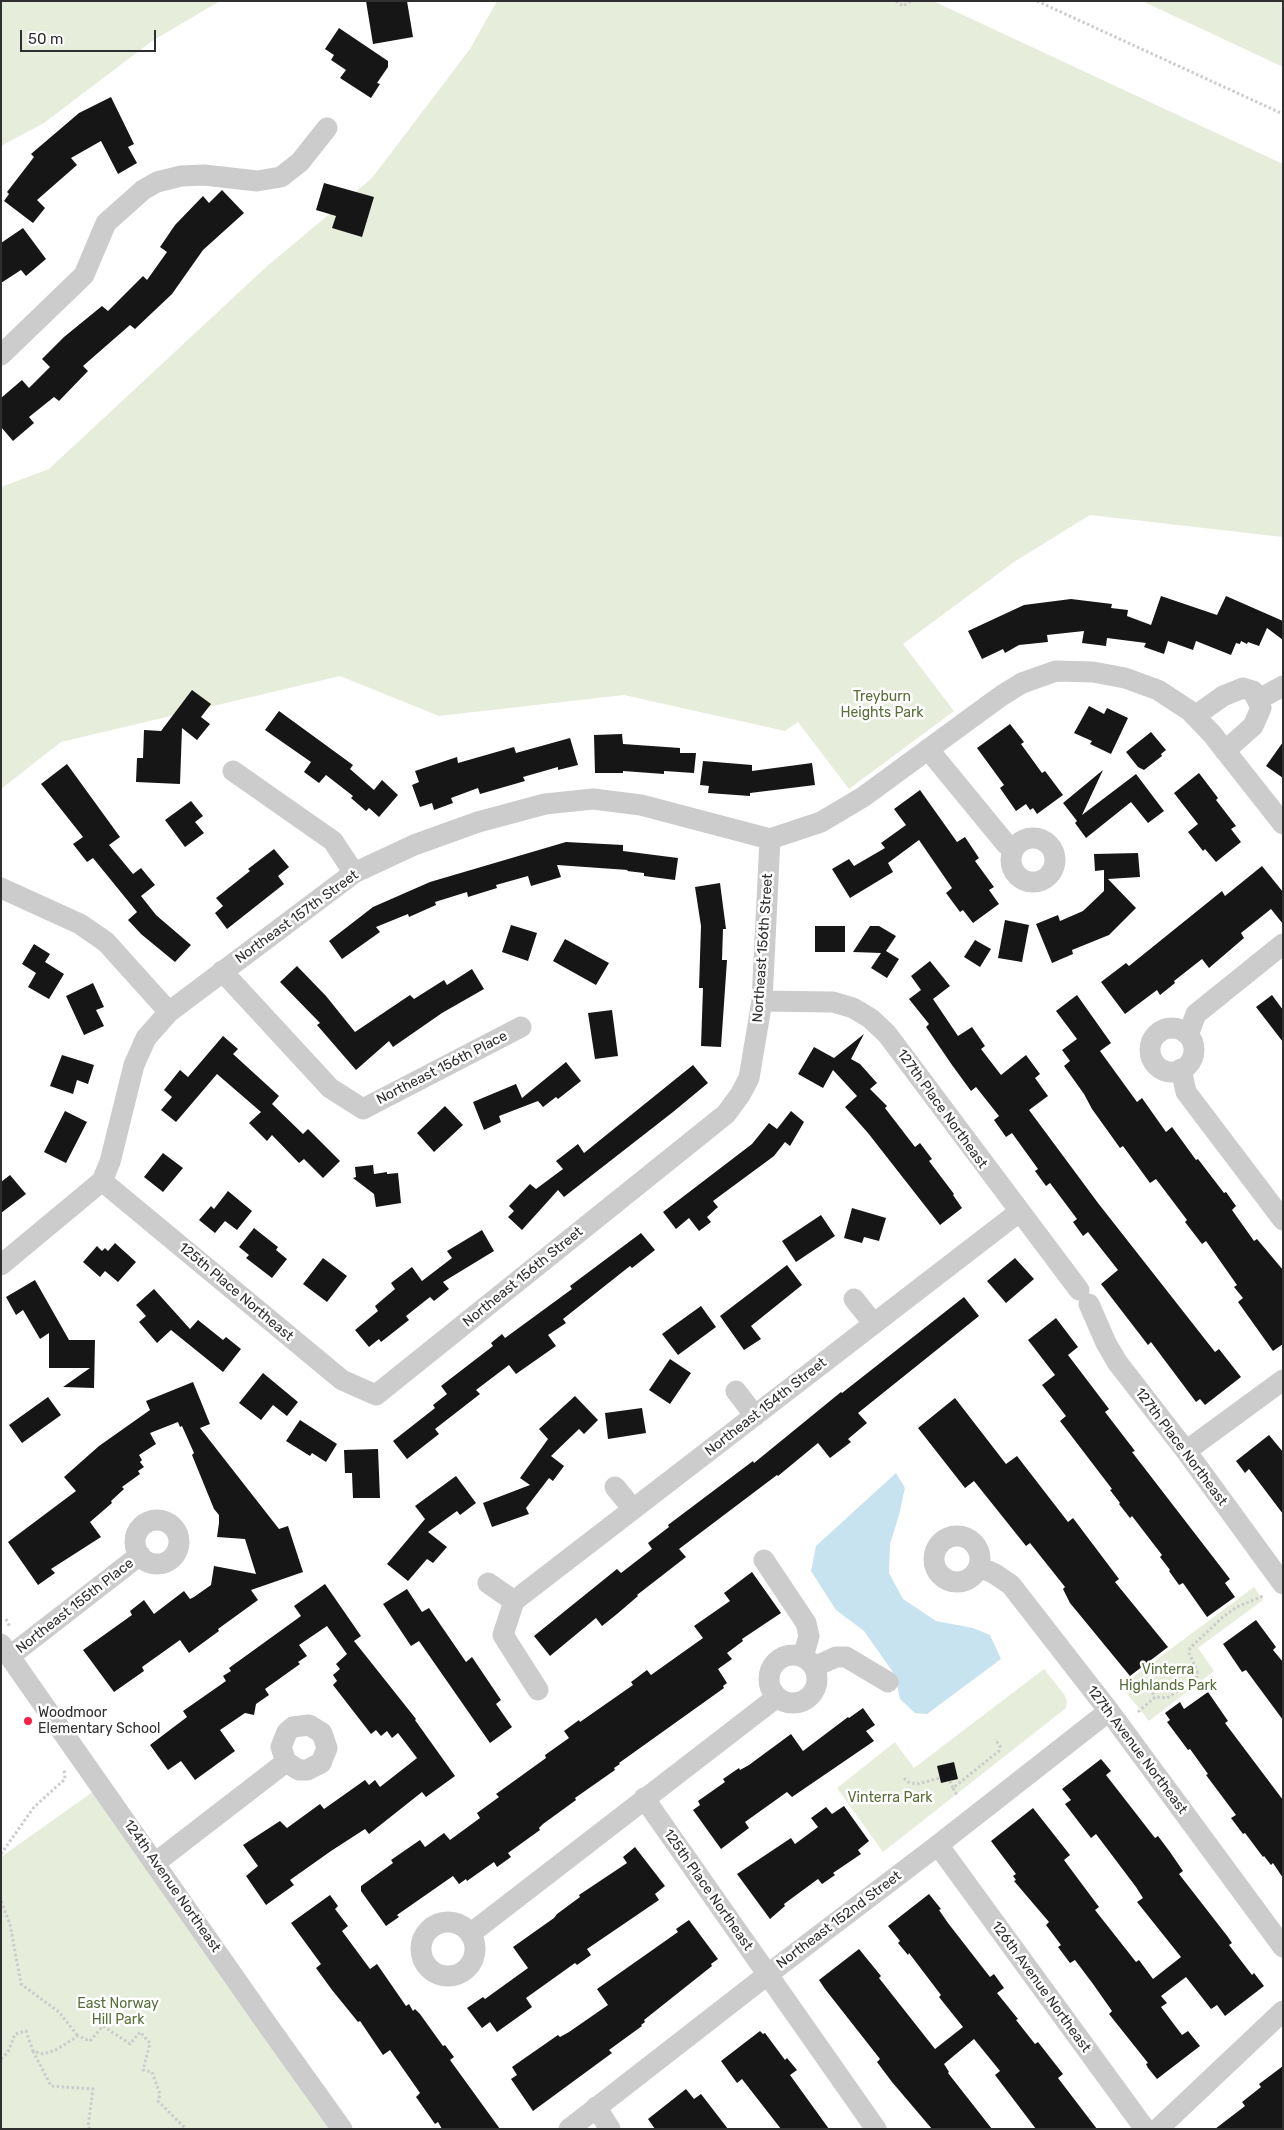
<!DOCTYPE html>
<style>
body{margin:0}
#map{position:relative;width:1284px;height:2130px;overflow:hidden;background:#fff;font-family:Rubik,sans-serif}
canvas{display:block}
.frame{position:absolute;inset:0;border:2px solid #2f2f2f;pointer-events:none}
.scale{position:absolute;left:20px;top:30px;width:136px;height:22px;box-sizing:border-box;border:2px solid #2f2f2f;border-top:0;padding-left:6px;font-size:15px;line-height:18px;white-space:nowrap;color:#2f2f2f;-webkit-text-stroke:4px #fff;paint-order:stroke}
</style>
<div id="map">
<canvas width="1284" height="2130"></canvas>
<div class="frame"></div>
<div class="scale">50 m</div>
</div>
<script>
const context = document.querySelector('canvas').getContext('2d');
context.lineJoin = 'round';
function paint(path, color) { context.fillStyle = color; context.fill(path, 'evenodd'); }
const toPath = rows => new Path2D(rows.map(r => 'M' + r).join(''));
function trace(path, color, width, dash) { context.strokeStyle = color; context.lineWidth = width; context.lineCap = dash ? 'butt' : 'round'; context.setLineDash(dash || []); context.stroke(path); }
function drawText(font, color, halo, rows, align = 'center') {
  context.font = font + ' Rubik,sans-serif'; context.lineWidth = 5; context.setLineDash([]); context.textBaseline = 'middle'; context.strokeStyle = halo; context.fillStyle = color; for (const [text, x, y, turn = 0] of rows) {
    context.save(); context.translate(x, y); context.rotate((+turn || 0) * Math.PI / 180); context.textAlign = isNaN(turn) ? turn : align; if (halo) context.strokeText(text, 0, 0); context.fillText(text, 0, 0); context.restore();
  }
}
paint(toPath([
 [1,1,220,1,152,41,44,123,1,146],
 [497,1,933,1,1283,164,1283,537,1090,515,1014,562,903,644,954,711,849,789,798,722,785,731,624,695,439,716,340,676,61,742,1,789,1,487,49,469,265,268,372,178,470,49],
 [1142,1,1283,1,1283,67],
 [1254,1587,1263,1600,1198,1648,1214,1671,1149,1721,1121,1686],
 [1044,1669,1064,1694,1067,1702,1066,1708,883,1852,837,1788,895,1742,914,1768],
 [101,1786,345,2129,1,2129,1,1857]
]), '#e7eddb');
paint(toPath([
 [896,1473,905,1488,899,1515,890,1544,889,1573,903,1599,936,1621,973,1628,990,1635,1001,1659,927,1714,915,1713,900,1699,895,1675,864,1631,836,1610,811,1571,816,1546]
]), '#c6e3ef');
paint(toPath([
 [366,1,407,1,413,37,373,44],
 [339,28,388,61,388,67,377,83,380,84,371,98,340,78,346,70,331,60,334,55,325,49],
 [111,97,134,144,128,147,137,163,118,174,101,141,71,158,77,165,37,200,45,208,33,223,4,201,9,194,7,192,34,157,31,154,79,113],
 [324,183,374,197,362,237,332,228,336,216,316,210],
 [222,190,244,213,203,250,172,294,135,329,130,325,83,366,88,371,59,401,54,397,29,417,34,423,13,441,1,427,1,398,22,380,29,388,50,367,42,359,64,337,102,306,108,311,143,276,147,280,167,252,160,247,175,225,203,196,209,203],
 [23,228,46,259,26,276,21,270,1,283,1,243],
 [1161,596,1217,615,1226,596,1283,621,1283,640,1267,628,1259,646,1248,642,1247,644,1241,641,1240,644,1236,643,1231,655,1196,641,1193,650,1168,641,1164,654,1144,647,1146,643,1107,638,1106,646,1082,643,1084,631,1047,635,1048,642,1019,645,1005,653,1003,649,982,659,968,631,1024,605,1071,599,1112,604,1111,608,1128,610,1127,616,1151,625],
 [192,690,211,704,201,717,210,724,197,740,182,728,180,784,136,782,137,758,143,758,144,730,161,731],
 [1089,706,1104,714,1107,708,1128,718,1111,754,1090,744,1092,741,1074,733],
 [279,711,353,765,350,769,374,790,382,780,398,795,379,817,369,808,366,811,351,798,353,796,326,775,319,783,304,772,311,762,265,730],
 [1010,724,1024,742,1021,744,1042,773,1045,771,1063,795,1037,814,1033,808,1030,810,1026,804,1016,811,1000,788,1004,785,977,748],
 [1151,732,1166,750,1161,754,1162,756,1144,770,1138,767,1126,752],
 [622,734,623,744,680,748,680,753,696,753,694,773,664,771,664,774,623,771,623,773,595,773,594,735],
 [570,738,578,765,558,770,558,767,523,777,525,781,480,794,478,788,451,798,453,803,434,810,432,803,420,807,412,785,419,782,415,771,457,757,458,763,514,747,516,753],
 [1283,742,1283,778,1266,766],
 [703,761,752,765,752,771,812,763,815,785,750,793,750,796,708,793,709,786,700,785],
 [67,764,120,837,109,845,133,874,141,868,155,885,141,896,156,915,191,945,175,962,141,934,128,920,137,912,93,858,87,862,73,844,83,837,41,784],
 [1103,770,1082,815,1136,774,1164,811,1148,823,1131,802,1086,838,1075,823,1077,821,1063,803],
 [1199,773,1218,798,1216,800,1236,826,1231,829,1241,842,1216,862,1205,849,1203,851,1188,832,1198,824,1174,793],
 [920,790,957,842,965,837,979,858,975,861,994,887,989,890,999,904,973,923,963,910,960,912,946,893,952,888,919,840,888,863,893,872,850,898,832,869,849,859,854,866,885,848,881,843,906,825,894,809],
 [191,801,203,816,195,822,204,833,185,847,165,820],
 [566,842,623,845,623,851,678,858,675,880,644,876,644,873,627,871,628,870,557,865,561,877,531,886,528,876,496,885,497,888,468,897,467,892,435,902,436,905,409,917,408,914,376,927,380,932,342,959,329,941,373,907,430,882],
 [274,849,289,867,278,876,284,884,227,929,215,913,223,906,216,898,250,871,248,869],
 [1138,853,1140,877,1108,879,1136,908,1109,935,1072,950,1073,954,1052,963,1036,924,1058,915,1060,921,1083,911,1104,891,1104,870,1095,871,1094,854],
 [1262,866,1283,892,1283,924,1271,909,1241,933,1244,938,1209,968,1202,959,1174,981,1175,983,1160,995,1157,990,1125,1014,1101,982,1126,963,1129,966,1222,891,1225,896],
 [720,883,726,929,723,929,722,960,727,960,721,1047,701,1046,703,988,699,988,701,926,695,887],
 [1005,920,1029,925,1022,962,998,958],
 [511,925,537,933,528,961,502,952],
 [815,926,845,926,845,952,815,952],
 [870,926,879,926,896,936,886,951,899,959,887,978,871,968,881,953,853,952],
 [565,939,609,963,596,985,553,961],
 [975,940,991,949,980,967,964,957],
 [34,944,50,954,45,962,64,974,49,999,28,987,36,973,22,964],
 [930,961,950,986,933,999,958,1036,972,1027,985,1046,981,1049,1001,1075,1026,1055,1040,1074,1035,1078,1048,1096,1029,1110,1098,1203,1215,1352,1219,1349,1241,1377,1205,1405,1200,1399,1196,1402,1151,1342,1148,1345,1101,1284,1118,1270,1088,1232,1083,1236,1073,1222,1077,1219,1050,1183,1046,1186,1035,1171,1038,1169,1012,1133,1006,1137,994,1120,999,1116,976,1087,971,1091,952,1065,926,1027,929,1024,909,999,921,990,911,976],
 [297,966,326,996,355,1032,410,995,414,999,444,980,447,985,472,969,484,989,442,1013,393,1047,389,1041,356,1070,317,1025,320,1023,280,982],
 [93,983,104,1007,96,1010,104,1026,84,1035,66,996],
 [1077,995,1111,1043,1100,1051,1137,1102,1142,1098,1166,1132,1172,1127,1196,1160,1198,1159,1224,1193,1226,1192,1236,1206,1232,1210,1254,1241,1257,1239,1283,1270,1283,1344,1273,1351,1238,1302,1243,1298,1234,1287,1237,1285,1206,1241,1202,1244,1185,1222,1187,1220,1156,1179,1150,1183,1123,1146,1120,1148,1092,1109,1084,1094,1064,1066,1070,1061,1062,1050,1077,1039,1056,1011],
 [1272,995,1283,1010,1283,1042,1256,1007],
 [612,1010,618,1056,595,1059,588,1013],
 [864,1034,851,1059,860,1064,877,1083,870,1089,887,1106,885,1108,915,1147,920,1143,932,1159,929,1161,954,1194,953,1195,962,1208,940,1225,868,1133,845,1107,857,1096,833,1070,823,1088,798,1074,814,1047,834,1058],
 [223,1036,238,1049,233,1054,279,1096,272,1104,303,1134,308,1129,340,1161,323,1178,304,1159,299,1163,272,1135,267,1141,249,1123,261,1112,217,1074,176,1122,161,1110,172,1097,164,1090,180,1070,188,1077],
 [62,1055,94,1065,88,1084,77,1080,73,1094,50,1086],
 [566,1062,581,1081,558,1099,556,1097,543,1107,538,1101,499,1116,501,1122,484,1130,473,1102,516,1084,522,1098],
 [693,1065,708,1083,673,1112,564,1197,558,1190,522,1230,508,1217,514,1211,509,1206,530,1184,536,1189,563,1169,556,1161,578,1144,584,1153],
 [445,1106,463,1125,434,1152,417,1133],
 [65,1111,87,1122,66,1163,44,1152],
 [791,1111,804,1122,790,1146,785,1142,774,1156,713,1201,718,1207,707,1217,711,1222,699,1231,689,1218,676,1229,663,1212,752,1144,769,1123,777,1129],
 [163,1153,183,1168,163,1192,144,1177],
 [373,1165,374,1174,387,1172,387,1174,398,1173,401,1203,376,1207,374,1194,353,1178,356,1177,355,1167],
 [10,1175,26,1194,1,1213,1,1182],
 [228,1191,252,1211,237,1230,225,1221,215,1233,199,1220,211,1206,214,1209],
 [852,1208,886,1218,879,1241,864,1237,862,1243,844,1238],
 [821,1215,835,1236,796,1262,782,1241],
 [254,1228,278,1247,276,1250,287,1259,272,1278,246,1258,249,1255,239,1247],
 [482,1230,494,1251,443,1282,449,1289,434,1301,430,1297,406,1316,409,1320,381,1342,379,1339,369,1347,355,1330,378,1311,375,1306,395,1289,391,1283,412,1267,422,1281,452,1258,447,1251],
 [641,1233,655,1250,632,1268,630,1266,563,1319,566,1323,548,1335,556,1346,516,1374,509,1365,476,1390,480,1394,435,1429,439,1434,407,1459,393,1441,435,1408,433,1405,447,1394,441,1386,493,1346,491,1343,502,1334,505,1338,572,1289,570,1286],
 [115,1243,136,1262,118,1282,105,1271,100,1277,83,1262,97,1246,102,1251,105,1248,108,1251],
 [323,1258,347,1276,327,1302,303,1284],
 [1015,1258,1034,1279,1006,1303,987,1281],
 [787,1265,802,1285,751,1326,761,1339,744,1350,720,1316],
 [35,1280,69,1340,95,1340,94,1388,63,1387,90,1368,49,1368,49,1333,40,1339,23,1310,16,1315,6,1297],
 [154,1289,190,1329,198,1320,223,1340,226,1337,241,1349,223,1372,171,1330,157,1343,139,1322,146,1316,136,1305],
 [964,1297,979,1316,858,1413,867,1423,848,1439,851,1442,830,1458,818,1443,778,1476,777,1475,679,1549,686,1557,637,1595,638,1596,617,1614,602,1626,596,1618,550,1656,534,1636,617,1569,621,1573,652,1549,648,1543,669,1527,668,1525,753,1461,754,1463,841,1392,842,1393],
 [701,1306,716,1327,678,1355,662,1334],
 [1056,1318,1078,1347,1068,1355,1109,1409,1105,1412,1135,1451,1132,1452,1230,1579,1225,1583,1235,1597,1207,1617,1183,1583,1179,1585,1169,1571,1170,1570,1160,1557,1162,1555,1132,1516,1130,1518,1119,1504,1120,1503,1110,1490,1112,1489,1060,1421,1066,1416,1042,1385,1055,1375,1028,1340],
 [670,1359,691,1373,670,1404,649,1390],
 [263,1373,298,1402,287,1416,273,1405,261,1420,239,1403],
 [193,1382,210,1424,200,1428,279,1529,288,1526,303,1572,251,1590,258,1600,218,1629,219,1631,189,1653,180,1640,142,1667,144,1671,114,1692,83,1650,132,1615,130,1611,144,1600,154,1614,184,1591,190,1599,194,1597,211,1585,214,1566,256,1574,245,1539,217,1537,219,1523,219,1515,214,1509,192,1455,194,1453,182,1426,180,1427,178,1422,150,1433,156,1444,139,1455,142,1460,140,1462,144,1467,138,1471,140,1474,122,1487,124,1489,111,1501,112,1503,90,1522,101,1537,51,1569,55,1573,38,1585,8,1542,76,1491,64,1477,99,1446,150,1410,146,1401],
 [575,1396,598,1420,584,1434,579,1429,551,1456,564,1466,553,1481,549,1478,526,1508,529,1514,492,1527,483,1503,530,1485,520,1478,548,1439,539,1429],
 [48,1397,61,1415,22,1443,9,1425],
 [955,1398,1006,1464,1017,1456,1068,1522,1073,1518,1119,1579,1115,1582,1168,1647,1130,1676,1070,1603,1063,1589,1065,1587,1030,1543,1026,1546,974,1481,965,1488,918,1428],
 [642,1408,646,1433,608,1439,605,1413],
 [300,1420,337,1444,326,1462,312,1453,310,1456,286,1441],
 [1269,1435,1283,1452,1283,1514,1249,1469,1245,1473,1236,1461],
 [378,1449,380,1498,353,1498,352,1473,345,1473,344,1450],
 [456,1476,476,1503,460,1515,457,1511,428,1532,447,1547,433,1563,427,1559,408,1581,387,1564,425,1519,415,1506],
 [752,1572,781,1613,742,1639,743,1641,727,1653,732,1659,718,1669,727,1683,723,1686,724,1688,619,1763,620,1764,614,1768,615,1770,575,1798,576,1800,543,1824,539,1828,540,1830,508,1853,511,1857,497,1867,494,1862,467,1881,466,1879,459,1884,453,1876,397,1915,399,1917,386,1926,361,1891,361,1886,393,1863,391,1860,420,1840,425,1847,444,1833,450,1840,480,1818,477,1813,499,1797,496,1794,546,1758,545,1755,569,1738,564,1731,579,1720,580,1722,633,1685,631,1682,647,1670,651,1675,703,1638,694,1626,730,1601,724,1593],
 [325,1584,361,1636,354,1641,416,1719,415,1720,455,1776,426,1797,422,1792,369,1834,365,1829,331,1851,290,1880,294,1885,266,1905,246,1876,258,1866,243,1845,280,1821,287,1828,320,1804,324,1809,365,1780,369,1785,375,1780,380,1787,417,1758,398,1733,392,1738,387,1731,381,1736,376,1730,371,1734,333,1685,337,1681,333,1675,340,1669,336,1664,347,1654,327,1626,299,1645,307,1656,298,1662,300,1664,265,1689,269,1695,256,1704,254,1715,245,1713,220,1730,235,1751,195,1780,181,1761,168,1770,150,1745,187,1717,183,1711,226,1681,223,1676,231,1671,229,1668,301,1616,294,1606],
 [407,1589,422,1612,429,1608,466,1662,472,1657,501,1700,496,1704,512,1727,490,1743,419,1641,411,1646,383,1604],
 [1256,1620,1276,1647,1273,1650,1283,1662,1283,1720,1246,1670,1242,1672,1223,1644],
 [1208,1692,1228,1721,1225,1723,1283,1800,1283,1878,1273,1863,1271,1865,1264,1856,1263,1857,1245,1833,1243,1834,1231,1818,1236,1815,1206,1775,1208,1774,1190,1749,1188,1750,1167,1722,1170,1720,1165,1713,1180,1702,1184,1709],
 [863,1708,875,1725,866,1731,874,1741,792,1797,787,1792,745,1822,749,1828,721,1849,693,1810,700,1805,698,1801,725,1782,723,1779,739,1768,740,1770,749,1765,791,1734,803,1751,848,1717,849,1718],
 [1101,1759,1111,1771,1106,1775,1155,1838,1158,1836,1170,1852,1183,1871,1179,1874,1228,1937,1232,1943,1229,1945,1252,1975,1254,1973,1264,1986,1225,2016,1217,2005,1211,2009,1186,1977,1161,1996,1167,2003,1161,2007,1182,2035,1188,2031,1200,2046,1157,2079,1148,2068,1146,2064,1148,2063,1109,2014,1112,2011,1093,1984,1075,1960,1070,1963,1058,1947,1061,1945,1046,1925,1049,1922,1014,1881,1016,1880,1013,1876,1016,1874,991,1841,1033,1808,1070,1855,1064,1860,1099,1907,1095,1910,1136,1962,1139,1960,1153,1979,1181,1957,1137,1902,1143,1898,1136,1887,1096,1834,1091,1838,1065,1804,1071,1800,1062,1789],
 [954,1762,958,1779,941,1783,937,1766],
 [844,1806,869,1841,858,1850,861,1854,833,1873,835,1875,822,1884,818,1879,784,1904,785,1906,770,1919,737,1874,791,1838,795,1844,818,1827,811,1818,826,1807,832,1814],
 [635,1847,665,1886,655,1894,659,1900,587,1949,591,1955,577,1965,575,1963,526,1998,532,2007,497,2032,490,2022,482,2028,467,2008,483,1997,485,1999,528,1968,513,1947,554,1918,557,1914,580,1897,579,1895,627,1863,623,1857],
 [929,1894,941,1909,939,1910,948,1923,990,1977,994,1974,1004,1988,997,1993,1018,2019,1016,2020,1035,2044,1038,2042,1063,2074,1058,2078,1097,2129,1036,2129,995,2075,1000,2071,974,2039,944,2064,949,2072,948,2073,992,2129,932,2129,892,2082,877,2062,880,2059,825,1989,819,1980,859,1949,881,1976,879,1978,935,2049,963,2027,939,1997,941,1995,909,1953,908,1955,898,1943,900,1941,888,1926],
 [330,1895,338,1906,335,1909,348,1926,342,1931,370,1969,377,1964,406,2006,409,2004,413,2011,415,2009,420,2014,443,2046,445,2045,454,2057,450,2060,500,2129,442,2129,438,2122,435,2124,416,2097,420,2093,390,2050,383,2055,360,2021,358,2022,354,2017,332,1990,316,1968,321,1964,291,1923],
 [689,1920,718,1959,711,1964,712,1966,644,2020,645,2022,641,2025,642,2026,609,2050,612,2053,533,2111,511,2079,517,2075,512,2067,558,2035,560,2037,569,2032,608,2005,597,1989,678,1932,676,1929],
 [760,2031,763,2034,765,2033,785,2060,787,2058,797,2070,790,2075,829,2129,781,2129,742,2079,737,2083,721,2061],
 [1283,2066,1283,2129,1215,2129,1245,2106,1242,2102,1261,2087,1259,2084],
 [686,2089,694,2099,701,2094,728,2129,655,2129,648,2119]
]), '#161616');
trace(toPath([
 [896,1,903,6,911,1],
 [1037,1,1283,114],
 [6,1619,10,1627],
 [1155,1680,1150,1685,1150,1688,1155,1697],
 [1138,1712,1155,1697,1167,1698,1192,1682,1197,1677,1197,1671,1189,1653,1190,1648,1224,1616,1237,1607,1263,1596],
 [904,1780,905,1779,908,1782,917,1784,940,1778],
 [950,1781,953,1788,999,1751,1000,1746,995,1739],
 [953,1788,958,1797],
 [1,1854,34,1807,65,1779,64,1769],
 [1,1901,10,1924,21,1984,59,2012,78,2036],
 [33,2051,51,2086,93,2089,88,2127,90,2129],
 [1,2059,8,2052,15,2034,26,2031,33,2051,43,2054,54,2051,78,2036,90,2041,103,2026,130,2044,140,2032,150,2043,143,2070,152,2072,160,2094,158,2101,186,2129]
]), '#ccc', 3, [2.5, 2.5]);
trace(toPath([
 [1,355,84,275,106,223,143,190,157,182,181,176,204,175,257,181,281,177,300,162,327,128],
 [1259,699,1283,686],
 [1195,716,1223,696,1243,688,1253,691,1261,708,1253,726,1225,751],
 [928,749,1006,844,1014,848],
 [233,771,333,841,354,873],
 '1011 860a22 22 0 1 1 44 0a22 22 0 1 1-44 0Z',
 [770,839,821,822,863,797,1001,696,1022,683,1056,671,1093,672,1125,678,1158,690,1190,711,1212,734,1283,824],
 [1,888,80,924,106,942,169,1012],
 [222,971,330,1088,363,1109,521,1027],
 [762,1001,833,1002,853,1008,870,1018,887,1034,1079,1290],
 '1150 1050a22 22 0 1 1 44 0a22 22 0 1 1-44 0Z',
 [1188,1035,1196,1014,1283,944],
 [1181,1069,1186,1092,1283,1220],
 [102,1181,342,1380,376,1395,726,1114,740,1095,749,1078,762,1001,770,839],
 [1,1265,102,1181,110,1162,134,1065,146,1038,169,1012,354,873,414,845,478,822,545,804,593,799,641,805,770,839],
 [854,1299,874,1324],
 [1089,1304,1106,1343,1117,1362,1186,1451,1283,1584],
 [736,1391,755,1416],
 [1186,1451,1283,1380],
 [615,1487,633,1509],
 '135 1542a22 22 0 1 1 44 0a22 22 0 1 1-44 0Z',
 '934 1559a23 23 0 1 1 46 0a23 23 0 1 1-46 0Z',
 [764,1560,806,1623,809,1636,803,1657],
 [980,1567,995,1574,1011,1585,1109,1711,1283,1947],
 [488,1583,514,1601],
 [514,1601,1019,1212],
 [514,1601,503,1635,538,1690],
 [1,1644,269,2027,342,2129],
 '769 1679a24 24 0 1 1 48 0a24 24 0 1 1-48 0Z',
 [10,1656,140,1555],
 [814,1667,836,1657,846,1657,888,1682],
 [644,1798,876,2129],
 [938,1845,1145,2129],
 [155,1863,286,1762,281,1747,287,1732,293,1727,309,1725,322,1733,327,1748,321,1763,307,1770,299,1770,286,1762],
 '421 1949a27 27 0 1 1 54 0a27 27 0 1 1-54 0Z',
 [470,1934,777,1697],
 [596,2107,610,2129],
 [569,2129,767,1975,938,1845,1109,1711],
 [1158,2129,1283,2011]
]), '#ccc', 21);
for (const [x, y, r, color] of [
 [28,1721,5,"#f42347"]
]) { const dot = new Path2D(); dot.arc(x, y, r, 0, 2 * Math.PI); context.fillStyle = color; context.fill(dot); trace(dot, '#fff', 2); }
drawText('14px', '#576e38', '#fff', [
 ["Treyburn",882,697],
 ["Heights Park",882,713],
 ["Vinterra",1168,1670],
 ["Highlands Park",1168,1686],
 ["Vinterra Park",890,1798],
 ["East Norway",118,2004],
 ["Hill Park",118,2020]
]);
drawText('14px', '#2f2f2f', '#fff', [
 ["Northeast 157th Street",297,917,-36],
 ["Northeast 156th Street",763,948,-86],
 ["Northeast 156th Place",442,1068,-27],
 ["127th Place Northeast",942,1109,54],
 ["Northeast 156th Street",523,1277,-39],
 ["125th Place Northeast",236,1292,40],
 ["Northeast 154th Street",766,1407,-38],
 ["127th Place Northeast",1181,1447,53],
 ["Northeast 155th Place",75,1606,-38],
 ["127th Avenue Northeast",1137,1750,53],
 ["124th Avenue Northeast",172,1886,55],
 ["125th Place Northeast",708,1890,55],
 ["Northeast 152nd Street",839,1920,-37],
 ["126th Avenue Northeast",1041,1987,54]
]);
drawText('14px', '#2f2f2f', '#fff', [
 ["Woodmoor",38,1713],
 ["Elementary School",38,1729]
], 'left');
</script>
